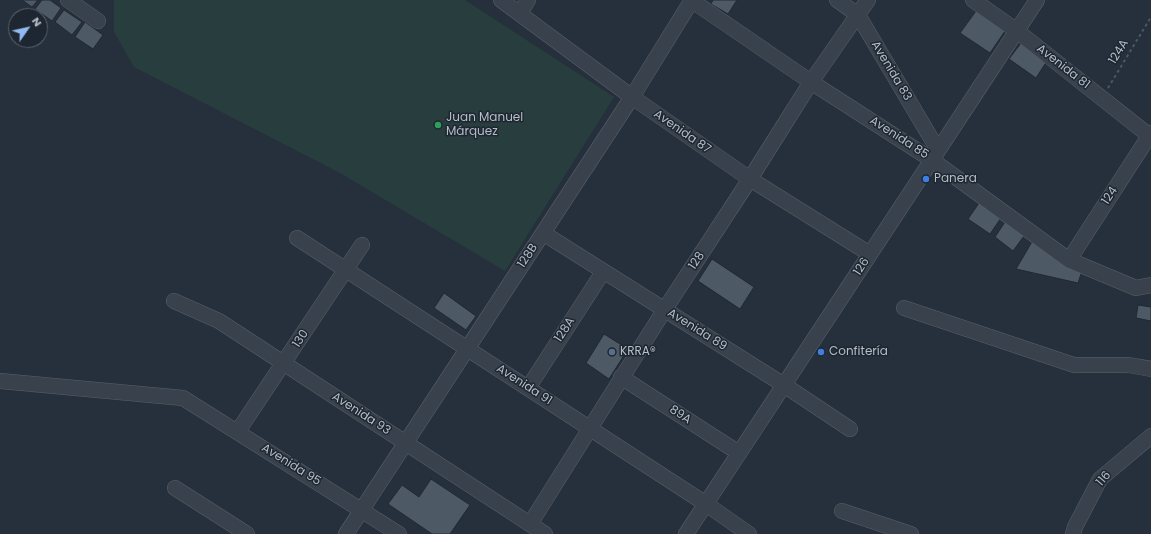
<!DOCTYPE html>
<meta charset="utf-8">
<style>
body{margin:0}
#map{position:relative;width:1151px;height:534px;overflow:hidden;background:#25303c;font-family:Poppins,sans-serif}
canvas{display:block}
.north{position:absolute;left:8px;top:8px;width:40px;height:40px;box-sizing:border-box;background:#1e2731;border:1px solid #5a636d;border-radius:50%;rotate:56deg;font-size:11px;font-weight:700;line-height:16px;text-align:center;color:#b5bdc7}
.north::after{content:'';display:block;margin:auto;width:14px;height:18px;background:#90baf1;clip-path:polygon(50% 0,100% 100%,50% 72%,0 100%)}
</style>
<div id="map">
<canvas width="1151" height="534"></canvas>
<div class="north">N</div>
</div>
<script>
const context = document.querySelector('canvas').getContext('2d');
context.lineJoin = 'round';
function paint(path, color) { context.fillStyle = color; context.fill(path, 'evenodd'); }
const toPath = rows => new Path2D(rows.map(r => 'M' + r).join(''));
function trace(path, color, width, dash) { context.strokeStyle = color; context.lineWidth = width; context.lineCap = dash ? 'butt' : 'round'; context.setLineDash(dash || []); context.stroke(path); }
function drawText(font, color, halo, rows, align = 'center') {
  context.font = font + ' Poppins,sans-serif'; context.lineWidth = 3; context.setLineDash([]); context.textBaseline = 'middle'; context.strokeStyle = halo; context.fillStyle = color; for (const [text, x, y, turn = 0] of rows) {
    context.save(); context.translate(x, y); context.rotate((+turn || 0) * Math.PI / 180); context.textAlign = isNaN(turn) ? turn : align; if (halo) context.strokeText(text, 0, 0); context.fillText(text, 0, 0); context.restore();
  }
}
paint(toPath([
 [114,0,465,0,614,97,505,271,340,173,134,67,114,32]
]), '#283d3e');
const building = toPath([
 [22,0,38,0,32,7,22,0],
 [42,0,50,0,61,8,52,21,35,9,42,0],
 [713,0,737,0,728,14,711,4,713,0],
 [64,10,82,22,72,35,55,22,64,10],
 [976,11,1005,31,990,53,960,33,976,11],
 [85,22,103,35,93,49,75,37,85,22],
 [1021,43,1047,61,1036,78,1009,59,1021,43],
 [979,203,1001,218,990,234,968,219,979,203],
 [1005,222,1024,236,1013,251,995,237,1005,222],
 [1033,240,1082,271,1078,283,1016,269,1033,240],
 [712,259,754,287,740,309,698,281,712,259],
 [444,293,476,316,466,330,434,308,444,293],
 [1138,305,1151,307,1151,321,1136,318,1138,305],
 [604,334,628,349,609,379,586,363,604,334],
 [431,479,470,505,450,534,432,534,388,504,402,485,419,497,431,479]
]);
paint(building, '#4e5966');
trace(building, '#202933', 1);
const minor = toPath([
 [68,0,98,21],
 [501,0,632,97,750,179,870,254],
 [691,0,811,82,932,160,1069,260,1136,288,1151,285],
 [837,0,858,15,938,150],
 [973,0,1017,31,1151,137],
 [520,13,528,0],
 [543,233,784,385,850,429],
 [297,238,706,504,749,534],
 [1069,260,1151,133],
 [174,301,219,321,545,534],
 [904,308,1074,365,1129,365,1151,369],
 [621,377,739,453],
 [0,381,183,398,399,534],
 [528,388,603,272],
 [238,431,362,245],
 [175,488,247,534],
 [842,511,911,534],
 [530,524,665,309,750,179,811,82,868,0],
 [346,534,632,97,692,0],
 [686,534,1037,0],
 [1073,534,1075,527,1100,479,1151,436]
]);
trace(minor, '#57606a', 16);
trace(toPath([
 [1108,88,1151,17]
]), '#475a5c', 2, [3, 3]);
trace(minor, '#39424c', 15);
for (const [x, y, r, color] of [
 [438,125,4,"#2e9e5b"],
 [926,179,4,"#3f7fe0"],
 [612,352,4,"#5c6f8a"],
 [821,352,4,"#3f7fe0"]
]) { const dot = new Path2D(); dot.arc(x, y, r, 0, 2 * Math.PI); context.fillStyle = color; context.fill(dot); trace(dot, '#1e2731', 1.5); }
drawText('12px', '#b5bdc7', '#1e2731', [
 ["124A",1119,52,-59],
 ["Avenida 81",1063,67,38],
 ["Avenida 83",891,71,59],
 ["Avenida 87",682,132,35],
 ["Avenida 85",899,138,33],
 ["124",1110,196,-57],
 ["128B",528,256,-57],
 ["128",697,261,-57],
 ["126",862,267,-57],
 ["128A",565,330,-57],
 ["Avenida 89",697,330,32],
 ["130",301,339,-57],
 ["Avenida 91",524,385,33],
 ["Avenida 93",361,414,33],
 ["89A",680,415,33],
 ["Avenida 95",291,465,32],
 ["116",1104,479,-49]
]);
drawText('12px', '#b5bdc7', '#1e2731', [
 ["Juan Manuel",446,118],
 ["Márquez",446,132],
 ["Panera",934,179],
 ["KRRA®",620,352],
 ["Confitería",829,352]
], 'left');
</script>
